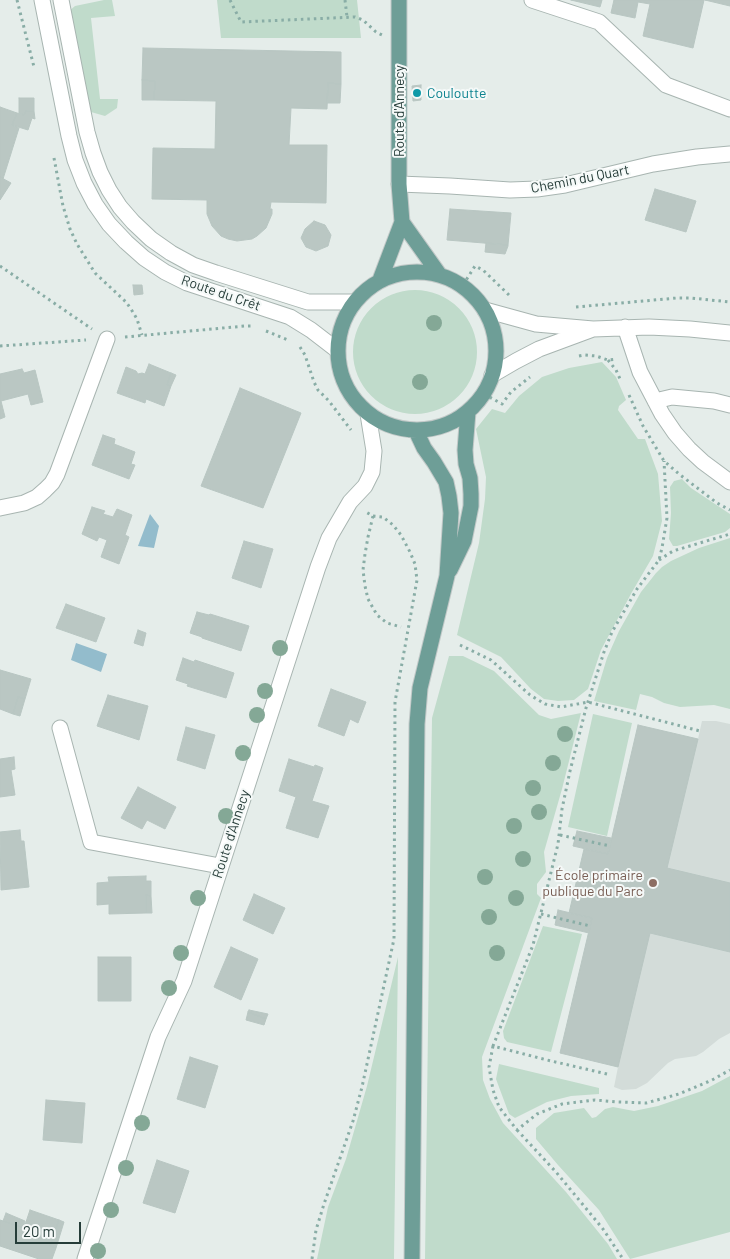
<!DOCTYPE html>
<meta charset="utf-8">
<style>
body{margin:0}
#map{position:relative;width:730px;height:1259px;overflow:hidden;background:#e5edea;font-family:Barlow,sans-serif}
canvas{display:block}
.scale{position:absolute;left:15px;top:1222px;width:66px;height:22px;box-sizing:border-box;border:2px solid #263d39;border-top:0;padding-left:6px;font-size:15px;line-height:18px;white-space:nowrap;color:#263d39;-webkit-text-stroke:4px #f5f9f8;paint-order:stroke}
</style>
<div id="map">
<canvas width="730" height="1259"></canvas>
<div class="scale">20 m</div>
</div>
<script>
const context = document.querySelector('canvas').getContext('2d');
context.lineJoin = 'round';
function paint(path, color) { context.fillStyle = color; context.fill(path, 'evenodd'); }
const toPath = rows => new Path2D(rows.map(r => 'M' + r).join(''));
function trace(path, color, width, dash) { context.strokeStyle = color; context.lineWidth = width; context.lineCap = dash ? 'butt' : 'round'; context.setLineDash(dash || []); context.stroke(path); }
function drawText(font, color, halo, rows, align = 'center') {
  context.font = font + ' Barlow,sans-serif'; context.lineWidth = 4; context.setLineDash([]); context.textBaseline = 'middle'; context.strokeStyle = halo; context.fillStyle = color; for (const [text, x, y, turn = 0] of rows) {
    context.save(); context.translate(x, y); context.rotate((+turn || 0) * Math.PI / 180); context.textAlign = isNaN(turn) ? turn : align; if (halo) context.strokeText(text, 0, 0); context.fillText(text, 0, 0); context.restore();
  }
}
paint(toPath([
 [702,721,716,721,730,724,730,1033,719,1039,703,1052,696,1056,675,1059,668,1063,647,1083,636,1089,622,1090,614,1087,618,1067,560,1053,592,918,569,913,584,849,608,853,638,725,698,739]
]), '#d3dcd9');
paint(toPath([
 [104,0,112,0,115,16,91,18,100,99,118,99,117,108,105,116,91,112,68,12,75,6],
 [217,0,357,0,361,38,221,38],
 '353 352a62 62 0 1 1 124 0a62 62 0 1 1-124 0Z',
 [602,362,616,377,626,400,619,406,618,410,638,439,645,439,658,474,662,521,653,556,632,592,601,650,588,689,574,700,558,701,544,699,531,689,501,657,457,635,479,543,485,499,486,477,476,429,492,409,505,413,519,396,542,377,569,368],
 [682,479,691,488,730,514,730,528,725,532,677,546,673,546,669,539,671,513,670,487,674,481],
 [730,538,730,709,714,705,680,707,664,703,652,697,640,694,636,710,594,701,607,658,619,631,641,592,656,573,662,567,671,561,699,548],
 [449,656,463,656,494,671,539,715,551,719,581,713,562,789,544,852,546,872,537,884,537,894,541,898,482,1057,483,1080,490,1099,503,1123,566,1192,608,1244,617,1259,425,1259,432,718],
 [593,714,632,723,607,836,568,827],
 [543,926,582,934,551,1052,507,1042,504,1038,503,1031],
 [398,957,394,1259,317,1259,328,1207,346,1159,367,1086],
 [499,1064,599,1088,599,1094,571,1096,547,1102,515,1118,509,1114,496,1079],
 [730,1076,730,1232,630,1259,599,1210,558,1165,536,1139,536,1128,554,1113,584,1108,592,1118,596,1117,605,1109,613,1107,634,1111,658,1106,702,1091]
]), '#c0dbcb');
paint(toPath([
 [150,514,159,526,154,548,138,546],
 [76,643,107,654,101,672,71,660]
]), '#93bccc');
const building = toPath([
 [571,0,602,0,600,7,571,0],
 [614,0,704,0,693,48,643,36,650,4,638,2,635,18,611,13,614,0],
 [705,0,730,0,730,6,705,0],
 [143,48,341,52,341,84,328,83,327,109,291,108,289,145,327,145,326,203,271,202,270,209,272,209,272,214,266,228,257,236,252,239,237,241,228,239,221,236,212,226,207,214,207,200,152,199,153,148,215,149,216,101,154,100,155,81,142,80,143,48],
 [142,80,155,81,154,100,142,100,142,80],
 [328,83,341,84,340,103,327,103,328,83],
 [421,85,421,100,413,101,412,86,421,85],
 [19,98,34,98,34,111,26,111,24,115,19,113,19,98],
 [0,107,17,113,12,125,19,128,3,179,0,177,0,107],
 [26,111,34,111,35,119,32,118,28,130,12,125,17,113,24,115,26,111],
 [0,177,11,183,0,200,0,177],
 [655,189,696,201,686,232,645,220,655,189],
 [450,209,511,213,508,245,447,240,450,209],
 [314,221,325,225,331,235,328,246,316,251,306,247,301,238,305,229,314,221],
 [486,243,508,245,508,246,505,254,485,252,486,243],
 [133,285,142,285,143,294,134,295,133,285],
 [149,364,171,373,167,385,171,386,164,406,146,399,145,403,117,393,126,367,136,371,138,374,142,373,145,374,149,364],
 [22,369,24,373,35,370,43,402,31,405,28,394,1,401,5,417,0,419,0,374,22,369],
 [171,373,176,375,171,386,167,385,171,373],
 [240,388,301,413,263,508,201,486,240,388],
 [103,435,115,439,114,444,135,452,131,464,135,465,129,479,92,465,103,435],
 [92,507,105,511,103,514,113,517,117,509,132,515,125,535,129,537,119,564,101,557,107,540,99,537,97,541,82,534,92,507],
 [244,541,273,549,261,588,232,578,244,541],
 [66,604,105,618,96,642,56,628,66,604],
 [197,612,209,615,210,614,249,626,241,651,202,638,202,637,190,633,197,612],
 [138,630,146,633,143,646,134,643,138,630],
 [183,658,194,662,195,660,234,673,226,698,187,686,188,684,176,680,183,658],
 [0,670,31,679,25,699,18,697,13,714,0,709,0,670],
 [331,689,366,702,358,723,350,719,344,736,318,726,331,689],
 [108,695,148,706,139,740,97,726,108,695],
 [18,697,25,699,20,716,13,714,18,697],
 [638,725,698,739,667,868,730,883,730,952,650,933,618,1067,560,1053,592,918,569,913,584,849,608,854,638,725],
 [186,727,215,735,205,769,177,760,186,727],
 [14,757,15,769,11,770,15,795,0,797,0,759,14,757],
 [289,759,314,767,315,765,323,768,312,801,329,806,318,838,286,828,296,797,279,791,289,759],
 [138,787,176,807,165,829,147,820,142,829,121,818,138,787],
 [20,830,21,841,24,841,29,887,1,890,0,832,20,830],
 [577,831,611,838,608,854,573,846,577,831],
 [146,876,146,881,151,881,151,896,146,895,146,913,109,914,109,904,97,905,97,883,109,882,108,877,146,876],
 [254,894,285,908,273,934,243,920,254,894],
 [146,895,151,896,152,913,146,913,146,895],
 [558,910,592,918,589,933,555,925,558,910],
 [231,947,258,959,241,1000,214,987,231,947],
 [98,957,131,957,131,1001,98,1001,98,957],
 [249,1010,268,1014,266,1019,248,1012,249,1010],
 [248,1012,266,1019,264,1025,246,1020,248,1012],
 [190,1057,218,1066,205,1108,177,1099,190,1057],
 [46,1100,85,1103,82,1143,43,1140,46,1100],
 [157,1160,189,1171,175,1213,143,1203,157,1160],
 [30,1210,59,1220,50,1246,56,1248,52,1259,39,1259,0,1246,0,1220,24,1228,30,1210],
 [6,1213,25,1221,24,1228,3,1221,6,1213],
 [59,1220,64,1222,56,1248,50,1246,59,1220]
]);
paint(building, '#bac7c3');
trace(building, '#b8c6c2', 1);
const minor = toPath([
 [42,0,69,136,75,160,84,183,95,204,109,224,126,242,144,258,165,272,187,283,290,317,311,330,337,350],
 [61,0,87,132,93,153,100,172,109,190,120,207,133,222,151,239,171,253,193,265,216,273,308,302,354,302],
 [532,0,599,22,666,85,730,109],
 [399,184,450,186,510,190,537,189,565,185,653,164,697,157,730,154],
 [485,310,536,324,593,329,539,349,516,361,492,375],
 [625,327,640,372,662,414,675,433,689,449,703,462,730,482],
 [593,329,649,327,690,329,730,333],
 [655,401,672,397,714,401,730,405],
 [0,508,24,503,37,497,45,490,52,483,57,474,107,339],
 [60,728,91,842,220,866],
 [85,1259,158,1037,184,981,318,567,329,538,350,502,365,486,372,472,374,451,368,414]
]);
const major = toPath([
 [402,222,439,274],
 '338 351a79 79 0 1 1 158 0a79 79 0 1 1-158 0Z',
 [380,280,402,222,399,184,399,0],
 [450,570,464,541,471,506,471,494,470,478,466,464,465,450,468,412],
 [412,1259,417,724,420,688,447,576,451,513,449,496,446,482,434,462,424,448,416,431]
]);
trace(minor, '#a8b5b1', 17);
trace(major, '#c2c9c8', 17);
trace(toPath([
 [17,0,34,67],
 [230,0,241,22,355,17,363,20,376,32,382,35],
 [345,0,347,17],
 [54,158,63,206,70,229,77,244,95,273,126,302,131,309,137,319,142,335],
 [0,266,92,329],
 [463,285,475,266,483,270,510,296],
 [576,307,677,298,691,298,730,302],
 [266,331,288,340],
 [125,337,245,326,253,326],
 [0,346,86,340],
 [300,347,305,355,314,382,318,390,329,401,351,430],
 [579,356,584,355,596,356,608,360,617,359],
 [608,360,616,370,621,381],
 [484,394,502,404,511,392,530,377],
 [629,395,643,426,664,461,679,474,717,503,730,510],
 [373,516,368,537,365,554,363,570,365,586,368,599,377,615,387,623,401,627],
 [659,560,673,551,730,534],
 [460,645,491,660,530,695,545,704,561,707,588,702,700,731],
 [560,835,610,846],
 [541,914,590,926],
 [493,1046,489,1067,493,1090,499,1107,517,1130,537,1114,562,1104,595,1100,618,1102,646,1103,679,1094,712,1080,730,1070],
 [607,1074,547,1060,493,1046,533,945,558,844,562,809,570,771,586,708,604,652,612,632,637,589,659,560,662,548,667,518,664,461],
 [517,1130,556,1172,603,1229,623,1259],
 [312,1259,316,1230,324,1204,353,1121,362,1087,394,939,395,702,417,580,415,564,410,552,401,535,393,525,383,517,373,516,364,511]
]), '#89ada6', 3, [2.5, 4]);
trace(minor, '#fff', 15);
trace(major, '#6e9e97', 15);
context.fillStyle = '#84a896';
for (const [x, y] of [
 [434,323],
 [420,382],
 [280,648],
 [265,691],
 [257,715],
 [565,734],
 [243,753],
 [553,763],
 [533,788],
 [539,812],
 [226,816],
 [514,826],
 [523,859],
 [485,877],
 [198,898],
 [516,898],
 [489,917],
 [181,953],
 [497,953],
 [169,988],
 [142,1123],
 [126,1168],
 [111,1210],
 [98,1251]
]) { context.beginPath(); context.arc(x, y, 8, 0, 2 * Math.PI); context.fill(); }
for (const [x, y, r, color] of [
 [417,93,5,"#0f9aa8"],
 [653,883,5,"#8d6e63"]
]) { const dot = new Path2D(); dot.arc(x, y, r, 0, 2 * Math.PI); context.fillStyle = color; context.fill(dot); trace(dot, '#f5f9f8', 2); }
drawText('14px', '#0d838f', '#f5f9f8', [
 ["Couloutte",427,93]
], 'left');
drawText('14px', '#263d39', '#f5f9f8', [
 ["Route d'Annecy",399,111,-90],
 ["Chemin du Quart",580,179,-11],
 ["Route du Crêt",221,293,19],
 ["Route d'Annecy",231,834,-72]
]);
drawText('14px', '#785e54', '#f5f9f8', [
 ["École primaire",643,875],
 ["publique du Parc",643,891]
], 'right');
</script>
